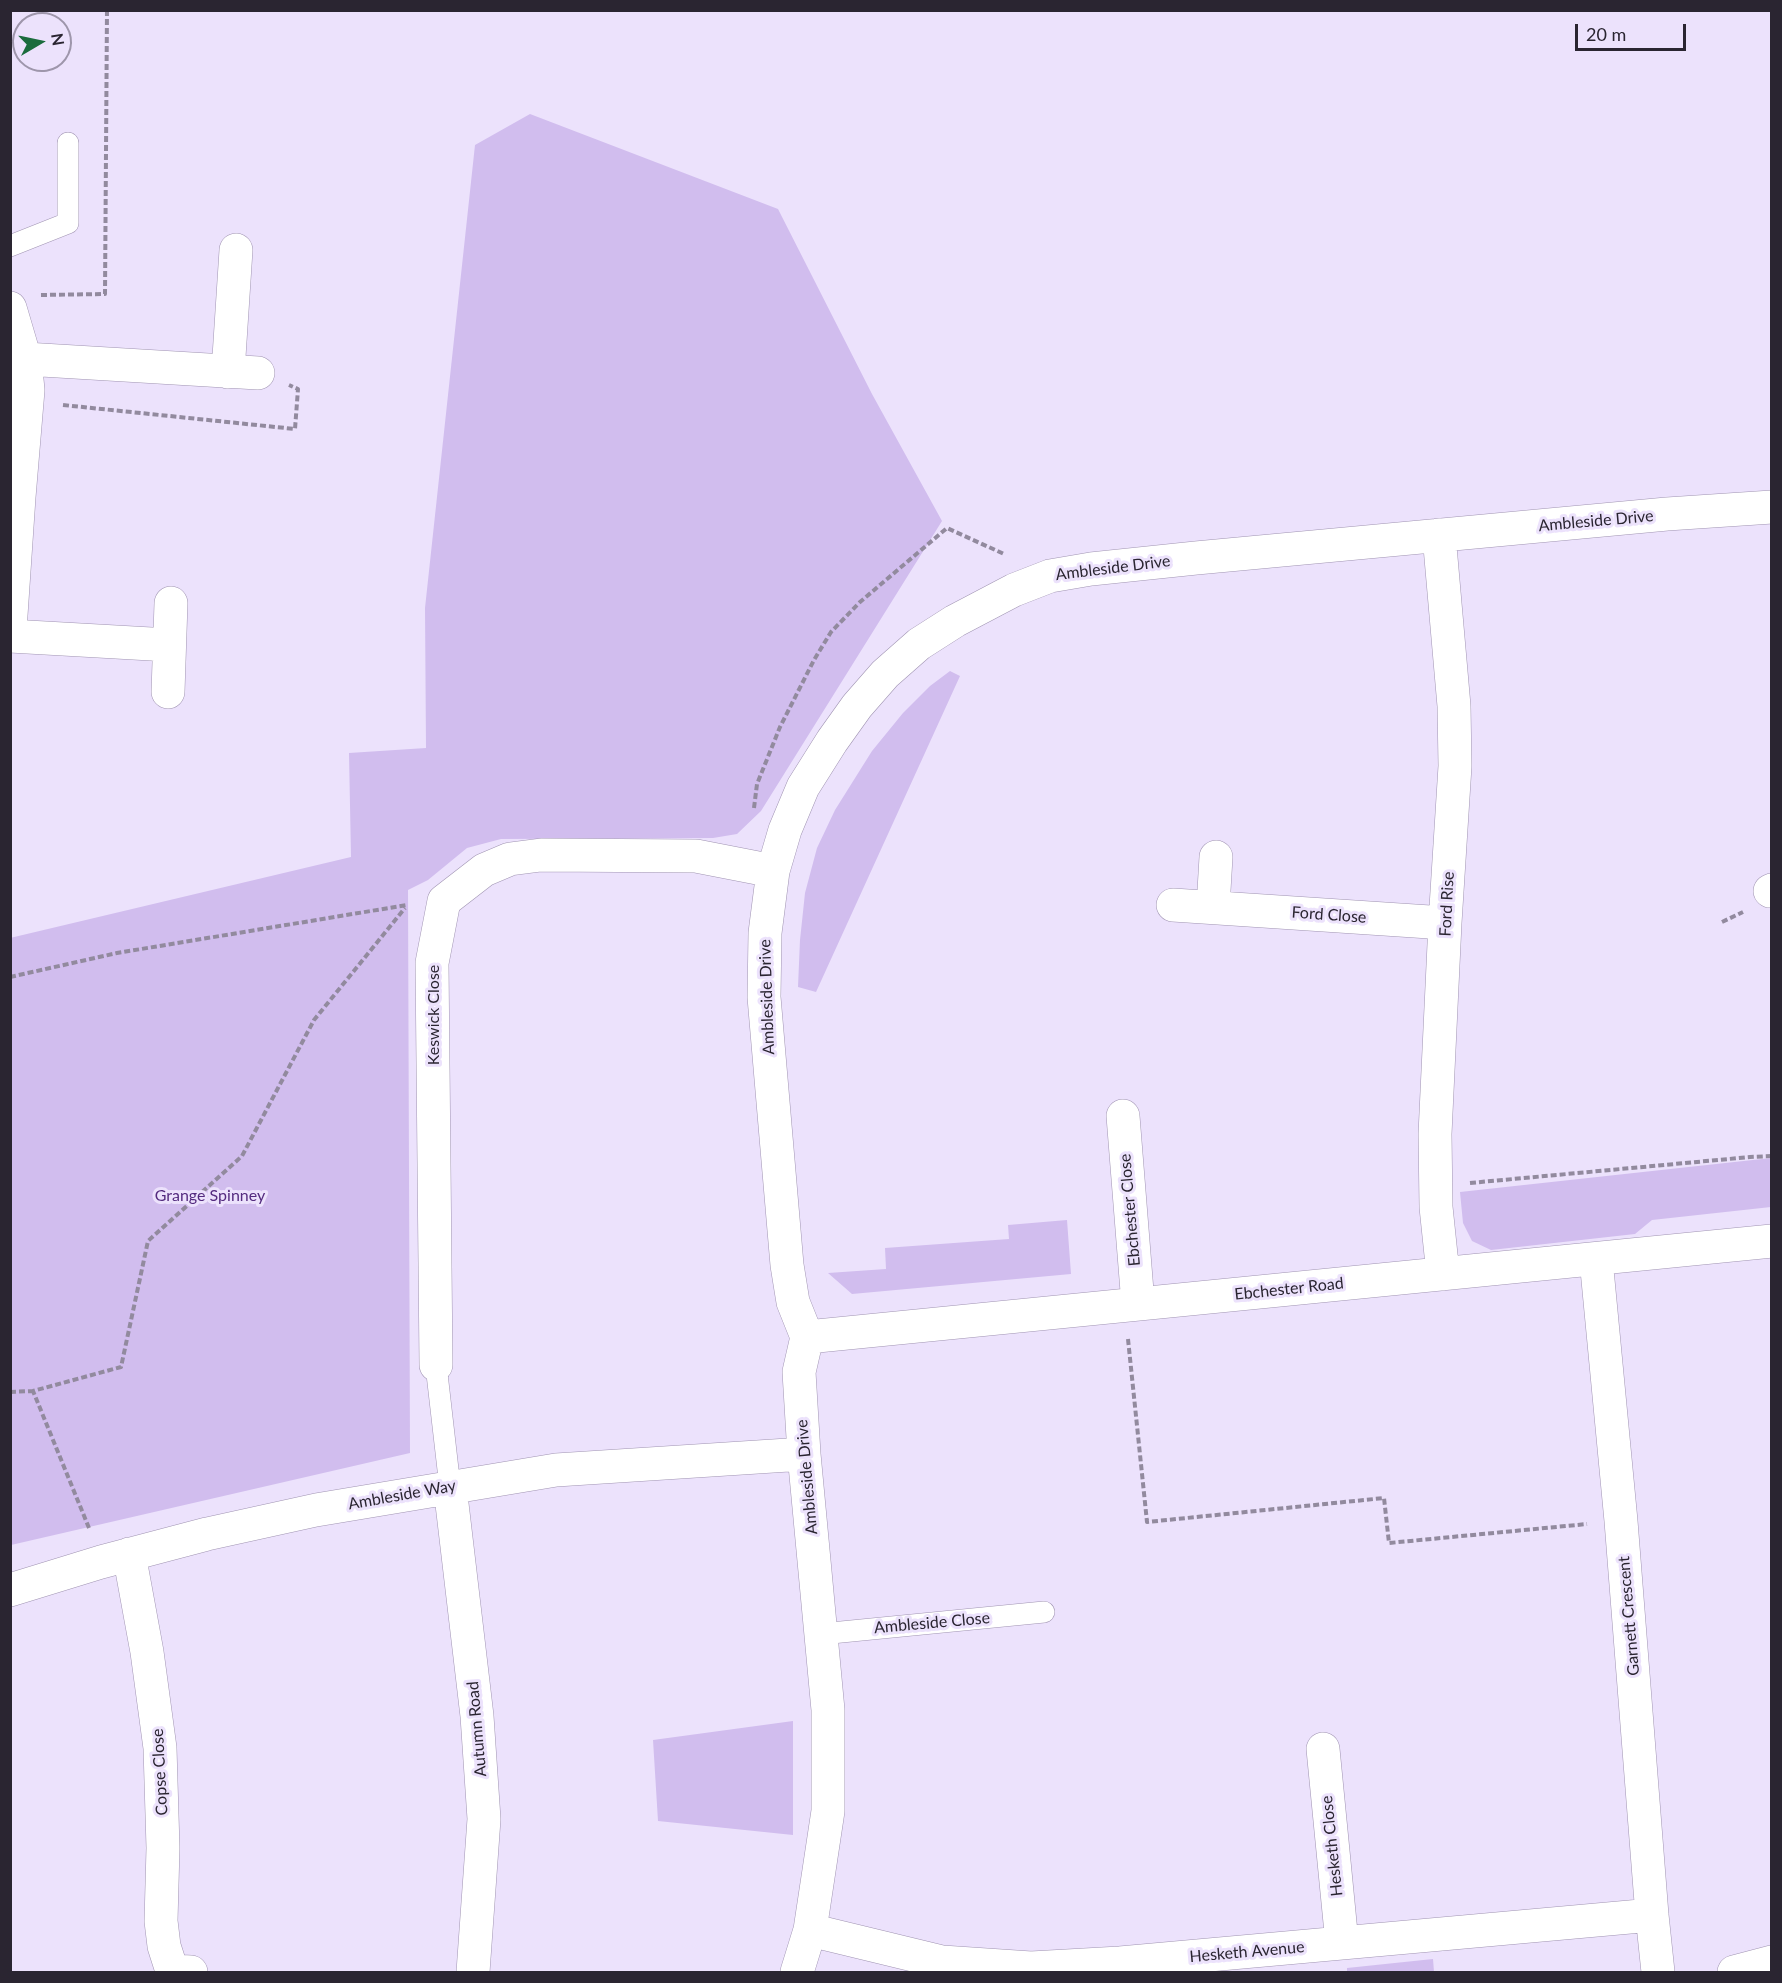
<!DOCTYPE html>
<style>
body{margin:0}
#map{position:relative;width:1782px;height:1983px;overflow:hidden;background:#ece2fc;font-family:Lato,sans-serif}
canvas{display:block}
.frame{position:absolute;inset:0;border:12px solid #2a2531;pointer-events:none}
.north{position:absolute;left:12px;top:12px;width:60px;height:60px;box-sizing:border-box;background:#ece2fc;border:2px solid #9e96ab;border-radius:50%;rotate:81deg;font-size:16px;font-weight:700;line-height:24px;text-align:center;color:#2a2531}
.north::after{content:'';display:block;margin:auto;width:21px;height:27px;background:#1b6c3d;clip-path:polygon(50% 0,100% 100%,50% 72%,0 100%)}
.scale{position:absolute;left:1575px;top:24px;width:111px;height:27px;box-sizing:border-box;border:3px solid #2a2531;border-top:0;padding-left:8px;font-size:18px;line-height:21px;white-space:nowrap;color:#2a2531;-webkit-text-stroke:4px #ece2fc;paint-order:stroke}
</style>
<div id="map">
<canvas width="1782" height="1983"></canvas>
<div class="frame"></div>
<div class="north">N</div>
<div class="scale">20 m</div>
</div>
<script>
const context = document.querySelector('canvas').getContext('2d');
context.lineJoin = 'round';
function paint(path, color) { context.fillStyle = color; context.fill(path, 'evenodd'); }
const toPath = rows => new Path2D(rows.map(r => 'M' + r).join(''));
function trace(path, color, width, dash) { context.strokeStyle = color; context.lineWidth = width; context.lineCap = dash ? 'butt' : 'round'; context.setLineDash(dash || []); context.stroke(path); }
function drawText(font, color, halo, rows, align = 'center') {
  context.font = font + ' Lato,sans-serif'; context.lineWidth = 6; context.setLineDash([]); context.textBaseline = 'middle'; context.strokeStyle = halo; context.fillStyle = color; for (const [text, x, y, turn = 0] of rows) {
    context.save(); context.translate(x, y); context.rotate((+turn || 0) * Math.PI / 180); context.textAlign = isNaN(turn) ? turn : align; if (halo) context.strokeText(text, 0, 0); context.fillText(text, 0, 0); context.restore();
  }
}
paint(toPath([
 [530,114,778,209,872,394,942,521,761,811,737,834,713,838,501,839,467,848,428,880,408,890,410,1453,11,1545,10,938,351,857,349,753,426,748,425,608,475,145],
 [950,671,960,676,816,992,798,987,800,940,805,893,817,848,835,810,872,751,903,713,930,686],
 [1771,1158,1771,1207,1652,1220,1635,1234,1491,1250,1472,1241,1463,1223,1460,1192],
 [1067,1220,1071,1274,852,1294,828,1273,886,1269,885,1248,1009,1239,1008,1225],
 [793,1721,793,1835,658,1821,653,1740],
 [1433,1959,1434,1972,1347,1972,1347,1968]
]), '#d1bdee');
const lane = toPath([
 [10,246,68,223,68,143],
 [436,1365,450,1487],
 [821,1634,1044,1612]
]);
const street = toPath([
 [10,308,25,359,28,390,19,497,10,630],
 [25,359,258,373],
 [228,372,236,250],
 [1439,535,1454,706,1455,766,1445,923,1435,1134,1436,1207,1443,1274],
 [10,636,169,645],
 [168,692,171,603],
 [1770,891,1772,890],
 [1173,905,1445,923],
 [1213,907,1216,857],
 [1123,1116,1138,1304],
 [1596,1259,1621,1521,1652,1915,1658,1972],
 [807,1337,1772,1241],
 [436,1365,432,963,444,901,484,870,510,859,541,855,696,856,773,871],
 [450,1487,477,1716,484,1819,473,1972],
 [129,1554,147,1652,160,1748,163,1848,161,1921,164,1946,172,1971,191,1972],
 [10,1590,101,1562,207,1534,316,1510,556,1470,804,1454],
 [1323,1749,1342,1943],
 [810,1930,942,1962,1031,1968,1120,1963,1652,1915],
 [797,1972,810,1930,828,1811,828,1710,804,1454,799,1372,807,1337,793,1302,787,1265,764,997,765,933,773,871,785,830,803,787,832,741,857,706,885,674,919,644,955,621,1014,590,1050,576,1091,569,1196,558,1667,514,1772,507],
 [1734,1972,1772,1962]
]);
trace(lane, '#a094b2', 22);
trace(street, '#a094b2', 34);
trace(toPath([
 [41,295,105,294,107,10],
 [63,405,295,429,298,389,289,385],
 [754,808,757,784,780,727,814,660,831,632,860,602,947,528,1004,554],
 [1722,922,1743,912],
 [10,977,117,953,407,905],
 [1470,1183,1750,1157,1772,1156],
 [1128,1339,1147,1522,1384,1498,1389,1543,1587,1524],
 [10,1392,33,1391],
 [89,1528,33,1391,121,1367,148,1241,242,1156,314,1020,405,908]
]), '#928a9e', 4, [6, 3]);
trace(lane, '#fff', 21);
trace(street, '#fff', 33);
drawText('16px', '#2a2531', '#ece2fc', [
 ["Ambleside Drive",1596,521,-5],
 ["Ambleside Drive",1113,568,-7],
 ["Ford Rise",1447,904,-87],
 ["Ford Close",1329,915,4],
 ["Ambleside Drive",767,997,-92],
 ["Keswick Close",434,1015,-90],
 ["Ebchester Close",1130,1210,-95],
 ["Ebchester Road",1289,1289,-6],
 ["Ambleside Drive",807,1477,-95],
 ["Ambleside Way",402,1495,-10],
 ["Garnett Crescent",1629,1616,-95],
 ["Ambleside Close",932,1623,-5],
 ["Autumn Road",477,1729,-95],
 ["Copse Close",160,1772,-93],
 ["Hesketh Close",1332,1846,-96],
 ["Hesketh Avenue",1247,1952,-5]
]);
drawText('16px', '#542b7f', '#ece2fc', [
 ["Grange Spinney",210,1196]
]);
</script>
